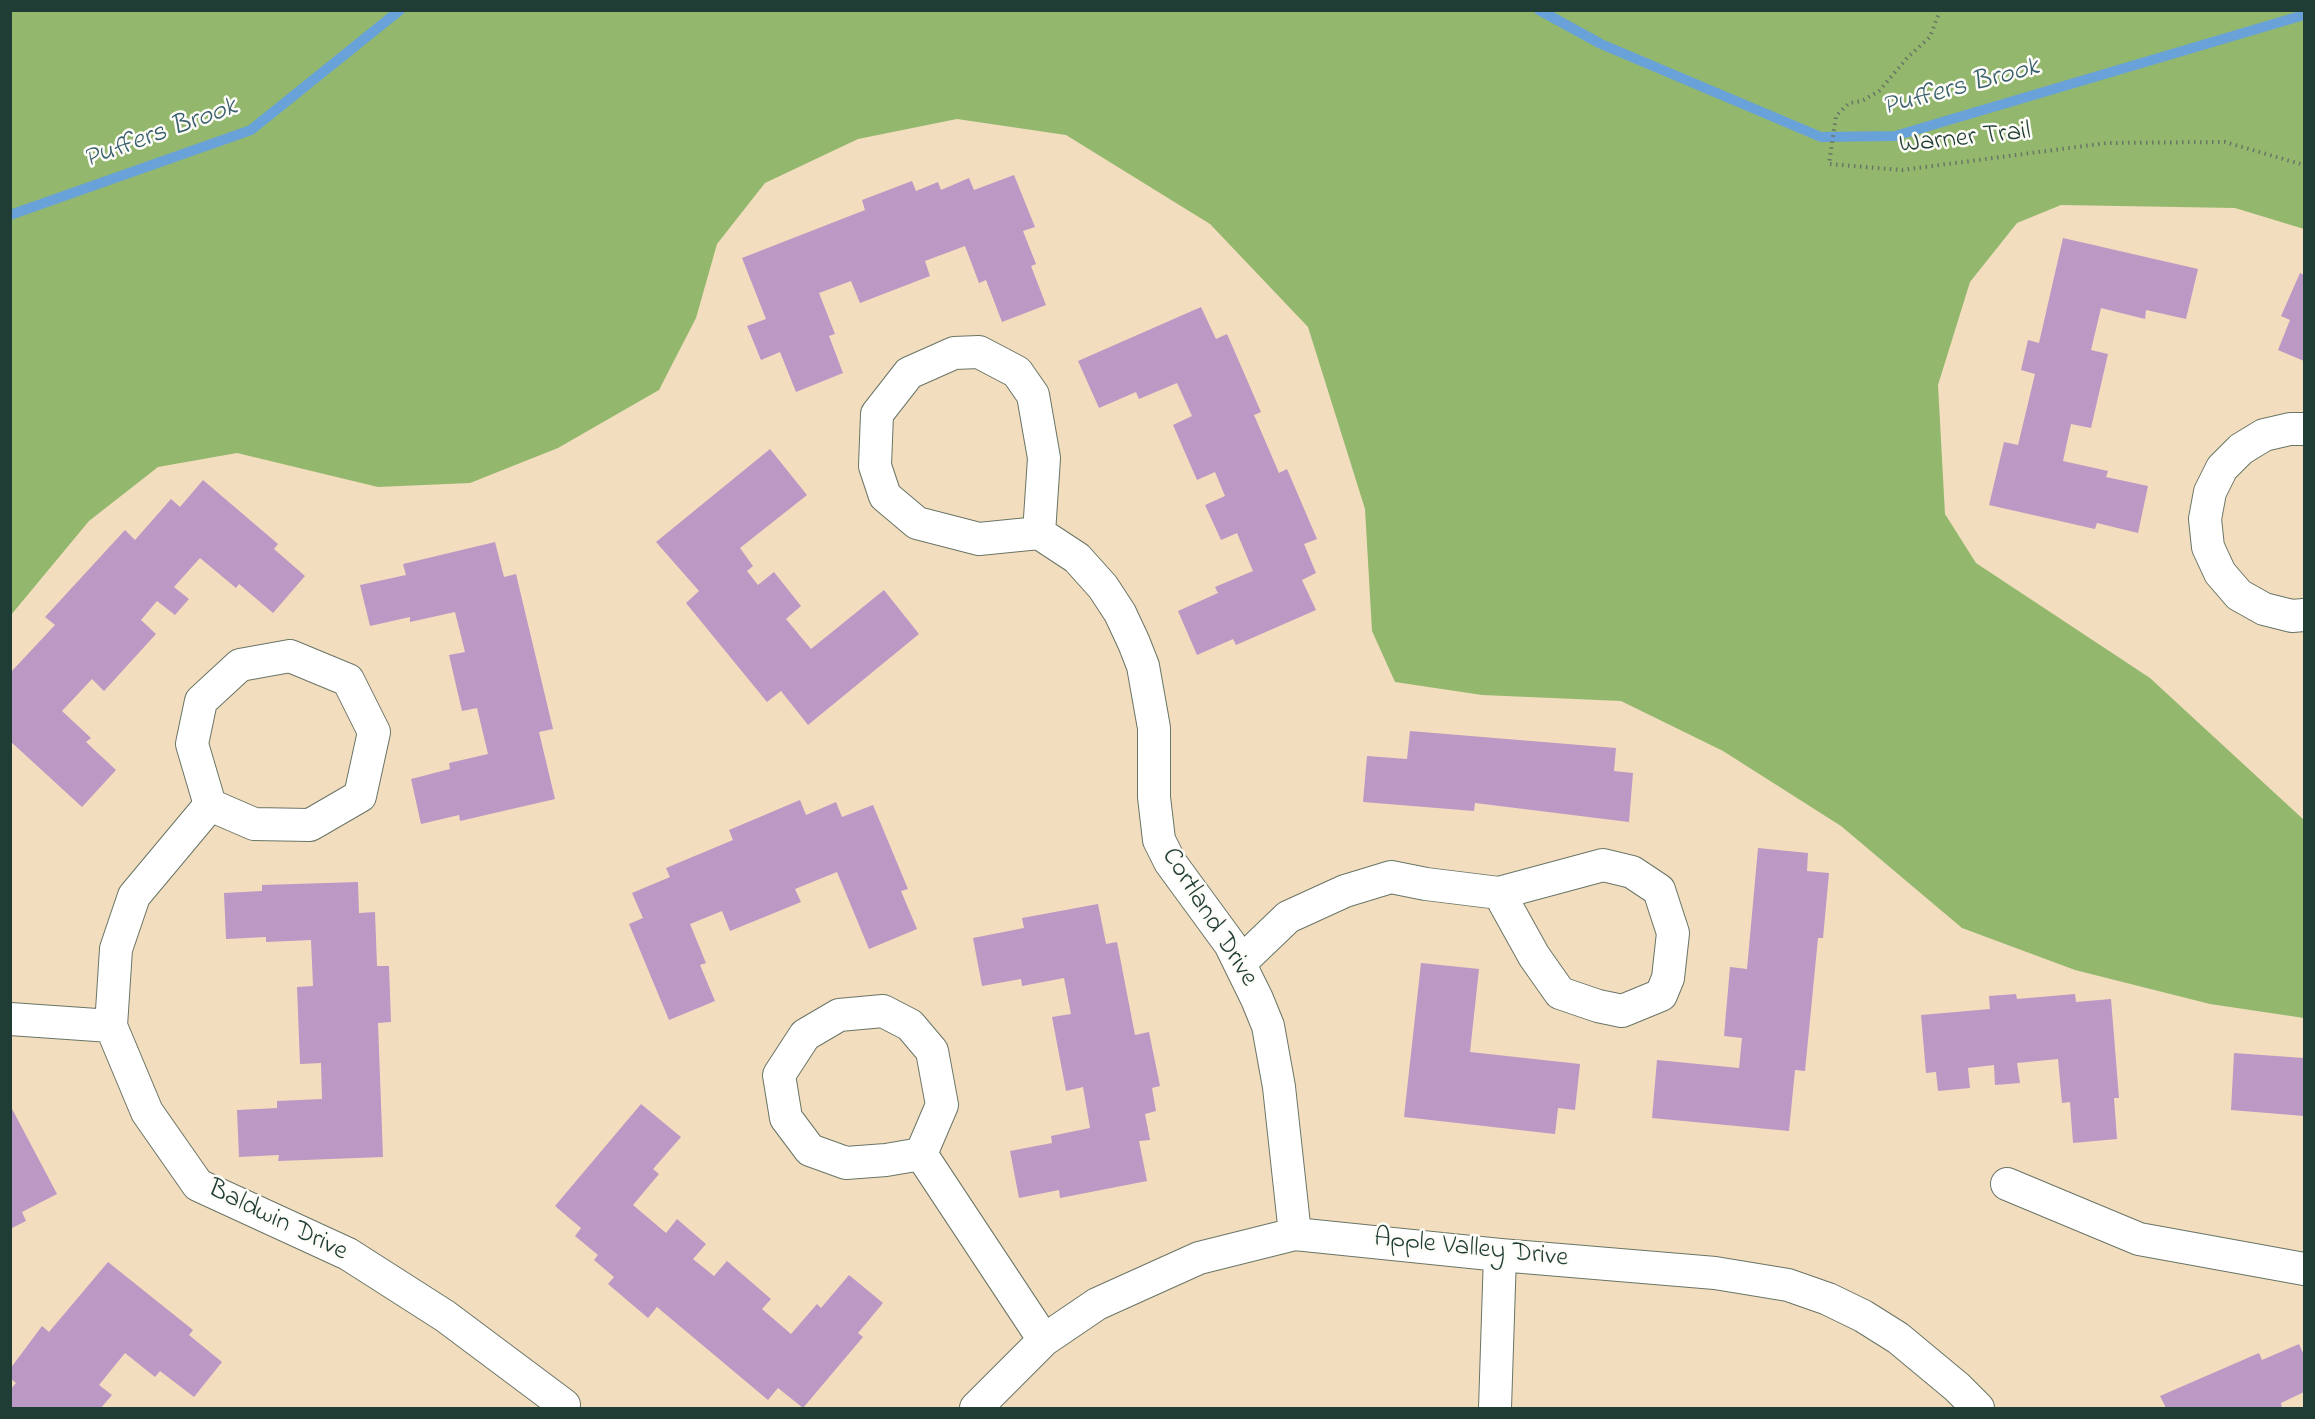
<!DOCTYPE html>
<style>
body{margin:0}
#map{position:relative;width:2315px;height:1419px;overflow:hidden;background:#f3ddbf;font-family:"Indie Flower",sans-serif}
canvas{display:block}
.frame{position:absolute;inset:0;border:12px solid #1f3d34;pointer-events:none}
</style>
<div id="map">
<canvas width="2315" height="1419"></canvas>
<div class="frame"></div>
</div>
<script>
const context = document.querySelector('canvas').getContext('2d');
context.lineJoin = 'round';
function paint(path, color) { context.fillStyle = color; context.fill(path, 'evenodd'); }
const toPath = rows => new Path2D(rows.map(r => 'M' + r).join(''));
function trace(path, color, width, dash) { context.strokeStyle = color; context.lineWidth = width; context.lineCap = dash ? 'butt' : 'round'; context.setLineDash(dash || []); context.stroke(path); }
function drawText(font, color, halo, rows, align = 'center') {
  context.font = font + ' "Indie Flower",sans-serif'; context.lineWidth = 5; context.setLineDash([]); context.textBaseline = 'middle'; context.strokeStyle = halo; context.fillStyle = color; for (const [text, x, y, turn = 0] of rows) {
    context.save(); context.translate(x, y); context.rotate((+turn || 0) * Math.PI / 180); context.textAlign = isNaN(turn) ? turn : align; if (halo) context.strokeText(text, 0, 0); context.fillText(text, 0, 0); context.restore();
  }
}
paint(toPath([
 [11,10,2304,11,2304,229,2235,208,2061,205,2017,223,1970,282,1938,385,1945,514,1976,563,2150,678,2304,820,2304,1018,2210,1004,2075,970,1962,928,1841,826,1723,751,1621,701,1482,695,1395,682,1372,631,1365,509,1308,327,1210,224,1066,135,957,119,858,139,765,183,717,244,696,318,659,390,558,448,470,483,378,487,237,453,158,467,89,521,11,615]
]), '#93b86d');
trace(toPath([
 [1539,10,1601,44,1821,137,1895,136,2304,15],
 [10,215,251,130,400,10]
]), '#69a2d8', 10);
paint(toPath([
 [1014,175,1035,227,1023,231,1036,264,1031,266,1046,305,1002,322,986,280,979,283,965,246,925,261,930,276,860,303,851,281,819,293,835,334,829,336,843,373,796,392,780,352,761,360,747,326,766,319,742,258,865,210,862,200,912,181,916,191,938,182,941,190,969,178,974,190],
 [2063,238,2198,269,2186,319,2146,310,2145,319,2101,308,2091,350,2108,354,2091,428,2071,424,2063,461,2108,471,2106,477,2148,486,2138,533,2097,523,2095,529,1989,505,2004,442,2018,445,2035,374,2021,370,2028,340,2039,343],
 [2300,273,2304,275,2304,361,2278,350,2290,320,2281,316],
 [1201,307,1216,339,1227,334,1261,412,1254,415,1279,473,1287,469,1317,539,1304,544,1316,573,1302,580,1316,610,1236,645,1233,639,1197,655,1178,611,1218,593,1215,587,1253,571,1237,533,1221,540,1205,505,1225,496,1215,472,1197,480,1173,425,1192,416,1177,383,1139,399,1136,392,1099,408,1078,361],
 [770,449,807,495,740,548,753,566,747,571,758,585,774,572,801,606,786,619,811,649,884,590,919,634,808,725,781,691,767,702,686,603,699,591,656,542],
 [203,480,278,544,274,549,305,576,273,613,239,584,236,588,200,558,174,587,189,599,175,615,157,601,141,620,156,634,104,691,92,679,62,711,91,738,86,742,116,770,82,807,10,741,10,673,55,625,45,617,125,530,135,540,171,499,180,507],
 [495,542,504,577,516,574,553,729,539,732,555,799,460,821,459,815,421,824,411,779,450,769,449,763,488,754,477,708,462,711,449,655,465,652,455,612,410,622,410,617,370,626,360,585,406,575,403,564],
 [1410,731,1616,748,1614,771,1633,773,1629,822,1475,803,1474,811,1363,802,1367,756,1407,759],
 [800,800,806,815,836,802,842,817,873,805,908,889,901,891,917,929,869,949,837,872,795,889,801,902,730,931,722,911,690,924,706,963,700,965,715,1001,669,1020,629,924,643,918,632,893,670,877,666,868,733,840,729,830],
 [1758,848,1808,853,1807,871,1829,873,1823,938,1818,938,1805,1071,1795,1070,1789,1131,1652,1118,1657,1060,1739,1068,1742,1038,1724,1036,1730,967,1747,969],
 [358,882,359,913,375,912,377,966,389,966,391,1022,378,1023,383,1157,278,1161,279,1155,239,1157,237,1110,277,1108,277,1101,322,1099,321,1063,300,1064,297,987,313,986,311,940,266,942,266,937,226,939,224,893,262,891,262,885],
 [1098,904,1106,944,1117,942,1135,1035,1149,1032,1160,1086,1152,1088,1156,1111,1145,1114,1150,1140,1139,1141,1147,1181,1060,1198,1059,1190,1019,1198,1010,1151,1052,1143,1051,1136,1090,1128,1083,1087,1066,1091,1052,1017,1071,1014,1064,978,1022,986,1021,979,982,986,973,938,1024,928,1022,918],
 [1421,963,1479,969,1470,1052,1580,1064,1575,1110,1558,1108,1555,1134,1404,1117],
 [2016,994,2017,999,2075,994,2076,1002,2111,999,2119,1098,2114,1098,2117,1139,2073,1143,2070,1102,2062,1103,2058,1059,2017,1063,2020,1083,1995,1085,1994,1065,1968,1068,1970,1088,1938,1091,1936,1072,1926,1073,1921,1015,1990,1009,1989,996],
 [2234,1053,2304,1058,2304,1116,2231,1110],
 [641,1104,681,1137,653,1169,659,1174,633,1205,666,1233,677,1219,706,1244,693,1259,714,1276,727,1261,771,1299,762,1309,791,1334,817,1304,821,1308,849,1275,883,1303,858,1333,863,1337,803,1408,778,1388,768,1400,657,1307,648,1318,608,1284,614,1277,594,1260,598,1255,575,1236,581,1228,555,1206],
 [10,1105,57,1194,22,1212,26,1221,10,1229],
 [108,1262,193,1330,189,1335,222,1362,194,1397,160,1371,155,1377,125,1353,99,1385,112,1395,101,1408,10,1408,10,1390,16,1383,10,1378,10,1369,42,1326,49,1332],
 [2299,1344,2304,1355,2304,1392,2281,1403,2282,1408,2166,1408,2160,1396,2259,1353,2262,1360]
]), '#bc98c4');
const street = toPath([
 [2304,429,2290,429,2264,435,2241,449,2222,468,2210,492,2205,519,2208,547,2220,573,2239,595,2264,609,2292,616,2304,615],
 [1039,533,979,539,917,523,885,496,875,466,877,414,909,373,954,353,979,352,1017,372,1033,395,1044,458,1039,533,1077,558,1103,587,1120,613,1134,643,1143,666,1154,728,1154,797,1159,840,1170,862,1230,944,1257,999,1268,1026,1279,1087,1295,1234],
 [290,656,348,680,374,732,360,796,310,825,254,824,210,805,192,744,201,701,240,665,290,656],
 [210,805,134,896,116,949,111,1026,147,1112,198,1185,348,1254,445,1316,564,1405,557,1408],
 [1240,963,1288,917,1345,891,1391,877,1426,884,1499,893,1534,956,1560,993,1598,1006,1622,1011,1661,995,1668,978,1673,933,1659,890,1632,872,1603,865,1499,893],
 [10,1019,111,1026],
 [921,1154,942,1105,932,1051,910,1025,883,1011,839,1015,805,1035,779,1075,786,1118,810,1150,846,1163,886,1160,921,1154,1044,1340],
 [2007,1184,2139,1239,2304,1269],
 [976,1408,1044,1340,1097,1304,1199,1258,1295,1234,1500,1255,1715,1273,1788,1285,1828,1299,1863,1316,1898,1338,1957,1387,1978,1408],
 [1495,1408,1500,1255]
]);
trace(street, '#697565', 34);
trace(toPath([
 [1940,10,1930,37,1908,57,1879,91,1862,101,1849,103,1836,116,1829,164,1902,170,2107,143,2225,142,2304,165]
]), '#697565', 4, [1.5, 4.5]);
trace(street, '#fff', 32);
drawText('27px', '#1f3d34', '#fdfcf7', [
 ["Warner Trail",1965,140,-6],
 ["Cortland Drive",1208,918,58],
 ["Baldwin Drive",277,1222,26],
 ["Apple Valley Drive",1471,1250,6]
]);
drawText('italic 28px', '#39606d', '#fdfcf7', [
 ["Puffers Brook",1961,89,-15],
 ["Puffers Brook",161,135,-20]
]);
</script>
